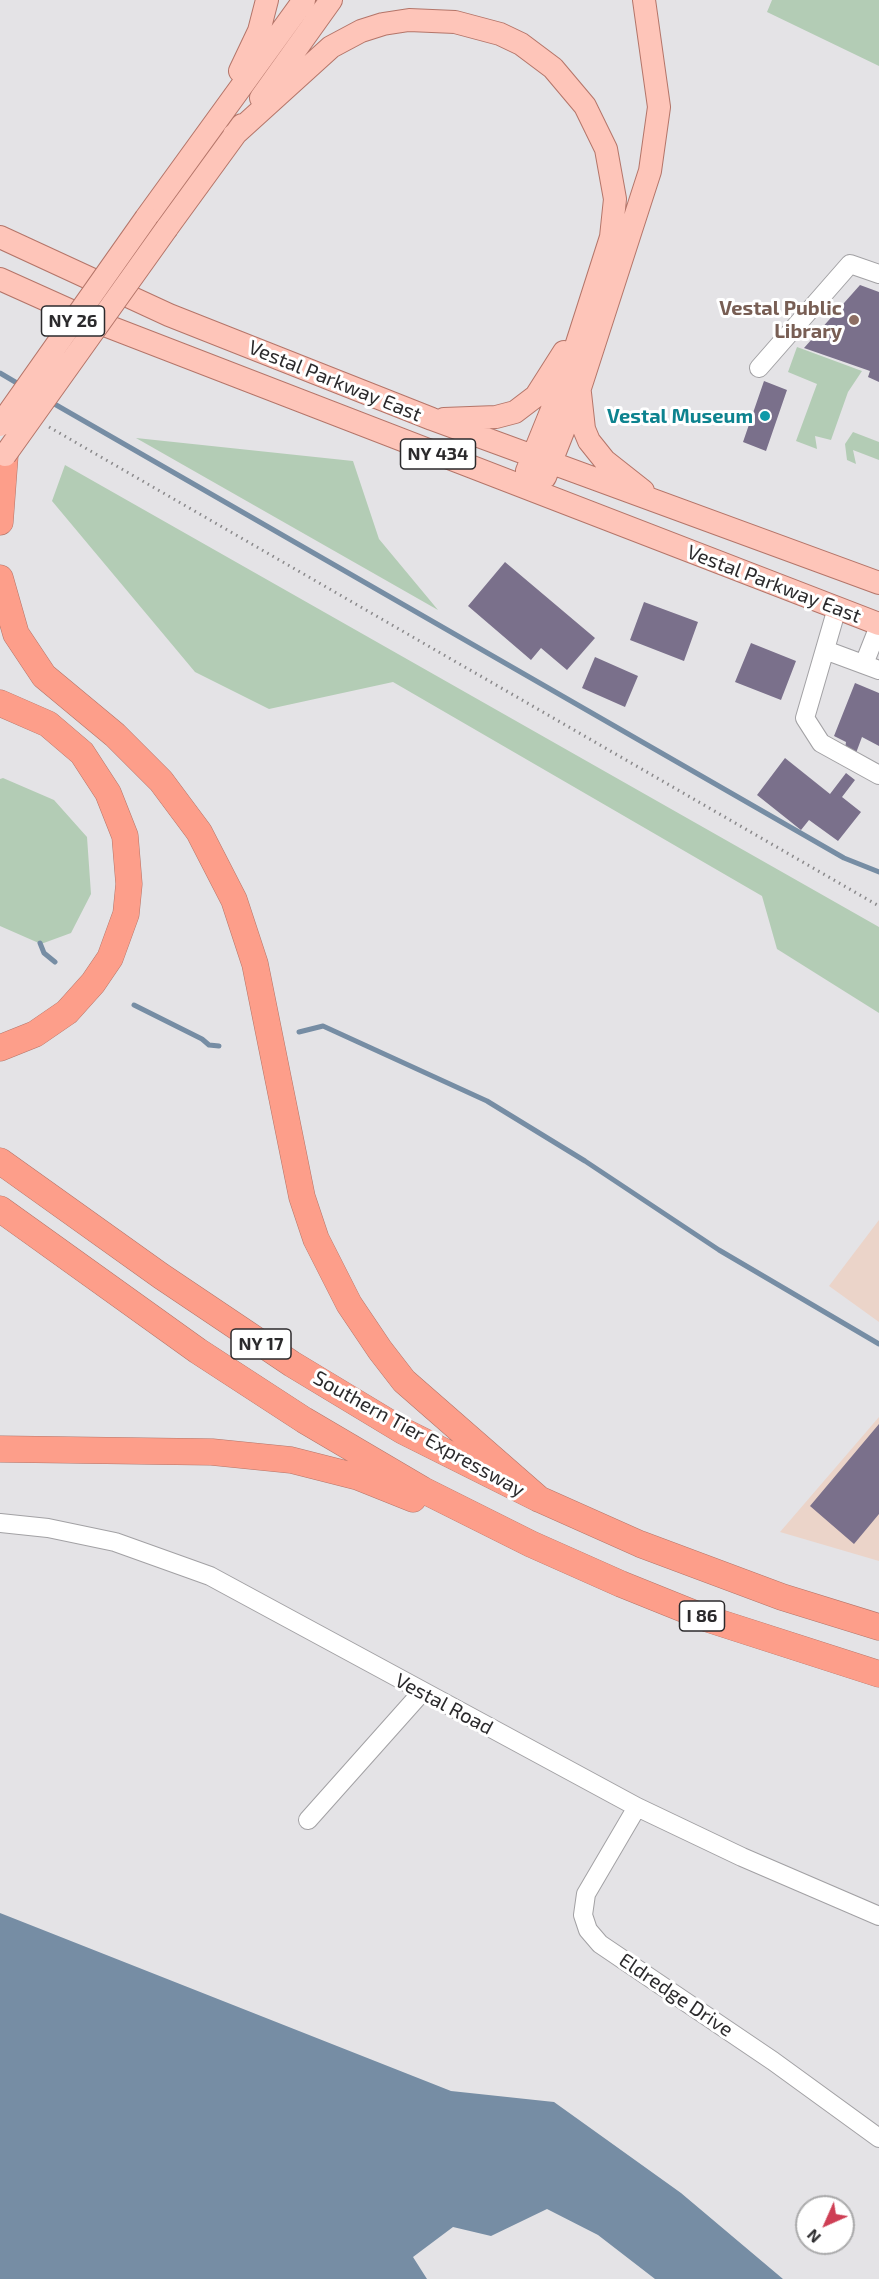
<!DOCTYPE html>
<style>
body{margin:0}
#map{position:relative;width:879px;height:2279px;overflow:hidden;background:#e4e3e6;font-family:"Exo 2",sans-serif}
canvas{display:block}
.north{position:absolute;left:795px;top:2195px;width:60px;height:60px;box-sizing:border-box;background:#fff;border:2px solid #aaaaab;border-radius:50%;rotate:225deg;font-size:16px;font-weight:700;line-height:24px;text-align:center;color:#2b2a2c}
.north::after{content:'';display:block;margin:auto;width:21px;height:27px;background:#ce3e54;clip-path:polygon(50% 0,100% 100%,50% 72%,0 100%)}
</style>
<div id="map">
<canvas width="879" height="2279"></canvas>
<div class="north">N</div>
</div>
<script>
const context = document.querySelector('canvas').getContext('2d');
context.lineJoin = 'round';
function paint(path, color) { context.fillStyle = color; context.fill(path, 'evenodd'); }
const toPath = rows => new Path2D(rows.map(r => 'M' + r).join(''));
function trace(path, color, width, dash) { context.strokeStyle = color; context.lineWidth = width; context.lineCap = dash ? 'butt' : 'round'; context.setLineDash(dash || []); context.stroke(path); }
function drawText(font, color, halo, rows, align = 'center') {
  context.font = font + ' "Exo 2",sans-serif'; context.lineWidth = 6; context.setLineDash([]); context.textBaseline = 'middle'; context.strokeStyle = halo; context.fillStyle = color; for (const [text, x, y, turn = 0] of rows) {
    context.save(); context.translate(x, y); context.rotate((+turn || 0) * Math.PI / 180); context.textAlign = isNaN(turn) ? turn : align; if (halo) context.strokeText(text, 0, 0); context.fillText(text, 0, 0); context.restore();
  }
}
paint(toPath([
 [879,1220,879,1322,829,1286],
 [879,1417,879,1561,780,1532]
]), '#ebd4c9');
paint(toPath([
 [772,0,879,0,879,66,767,12],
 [797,347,862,371,848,392,831,440,815,436,817,449,796,441,817,384,788,372],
 [853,432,879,442,879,460,853,450,856,464,847,460,845,444],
 [136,438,353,461,379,539,438,610],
 [65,465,879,927,879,1013,777,949,762,896,393,682,269,709,195,672,52,501],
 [3,778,54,800,87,837,91,894,71,933,41,944,0,926,0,779]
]), '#b3ccb5');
paint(toPath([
 [0,1913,451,2091,554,2102,681,2193,783,2279,655,2279,598,2235,547,2209,491,2236,453,2227,413,2257,427,2279,0,2279]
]), '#768da4');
trace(toPath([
 [0,373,22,386],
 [51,402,844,858,879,872],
 [40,943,44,953,55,962],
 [134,1005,202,1039,209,1045,219,1046],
 [299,1032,323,1026,487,1101,585,1161,719,1250,879,1344]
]), '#768da4', 5);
paint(toPath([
 [860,285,879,292,879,382,868,377,870,371,804,348],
 [764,381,787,390,766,451,743,442],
 [505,562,595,638,567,670,541,648,531,660,468,606],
 [644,602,698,622,684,661,630,640],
 [751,643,796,661,781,700,735,682],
 [595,657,638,676,625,707,582,688],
 [855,683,879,693,879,746,862,737,856,753,845,749,846,742,834,736],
 [785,758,830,794,846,773,855,780,842,797,861,812,838,841,809,820,801,830,757,795],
 [879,1424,879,1514,854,1544,810,1506]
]), '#7a708b');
const minor = toPath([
 [759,368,850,264,879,274],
 [837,608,805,718,821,743,879,775],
 [825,650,879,670],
 [864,664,879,626],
 [0,1523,48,1528,115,1542,210,1576,637,1807,742,1857,879,1916],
 [637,1807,586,1894,583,1915,588,1930,600,1944,773,2061,879,2138],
 [308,1820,422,1692]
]);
const major = toPath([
 [240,71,259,31,267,0],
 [261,98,331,0],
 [234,135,331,47,361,31,383,24,409,20,455,22,500,34,521,44,553,68,585,106,606,149,615,199,611,237,587,312,570,365,527,471],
 [146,218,304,0],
 [167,228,242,125],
 [0,237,169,315,432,419,879,583],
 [0,279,89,319,879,624],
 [580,393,584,429,589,441,605,461,643,491],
 [444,419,496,417,515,412,536,396,564,352],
 [545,477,579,391,650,171,659,107,644,0]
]);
const highway = toPath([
 [0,522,5,455],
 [0,578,16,634,44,676,115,735,161,781,199,832,234,900,255,964,302,1197,316,1239,349,1304,380,1350,404,1381,539,1499],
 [0,703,48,724,82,753,108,793,125,836,129,884,126,914,110,958,93,983,67,1012,35,1034,0,1048],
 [0,1161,161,1276,292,1364,403,1431,539,1499,640,1544,782,1597,879,1627],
 [0,1209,198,1351,304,1420,423,1490,531,1544,621,1584,708,1619,879,1674],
 [0,1449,212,1452,291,1460,358,1477,413,1499]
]);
trace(minor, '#a2a1a4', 20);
trace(major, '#b47569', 24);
trace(highway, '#b47569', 27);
trace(toPath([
 [49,427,879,906]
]), '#8a898b', 3, [1.5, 4.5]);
trace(minor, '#fff', 18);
trace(major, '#fec5b9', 22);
trace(highway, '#fd9e8a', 26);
const majorBridge = toPath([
 [0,425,146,218],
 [5,455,167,228]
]);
trace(majorBridge, '#b47569', 24, []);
trace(majorBridge, '#fec5b9', 22);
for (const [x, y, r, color] of [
 [854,320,6,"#8d6e63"],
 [765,416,6,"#0f9aa8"]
]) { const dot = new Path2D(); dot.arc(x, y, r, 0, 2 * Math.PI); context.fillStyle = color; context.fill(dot); trace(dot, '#fff', 2); }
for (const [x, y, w] of [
 [73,321,63],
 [438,454,75],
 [261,1344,60],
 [702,1616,45]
]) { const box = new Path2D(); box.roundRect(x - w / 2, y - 15, w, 30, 4.5); context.fillStyle = '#fff'; context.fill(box); trace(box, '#2b2a2c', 1.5); }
drawText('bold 18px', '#2b2a2c', null, [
 ["NY 26",73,321],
 ["NY 434",438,454],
 ["NY 17",261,1344],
 ["I 86",702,1616]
]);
drawText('bold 20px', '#785e54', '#fff', [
 ["Vestal Public",842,308],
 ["Library",842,331]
], 'right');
drawText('20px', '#2b2a2c', '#fff', [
 ["Vestal Parkway East",335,381,22],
 ["Vestal Parkway East",774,584,21],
 ["Southern Tier Expressway",419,1434,29],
 ["Vestal Road",444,1704,28],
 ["Eldredge Drive",676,1995,34]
]);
drawText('bold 20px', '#0d838f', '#fff', [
 ["Vestal Museum",753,416]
], 'right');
</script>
